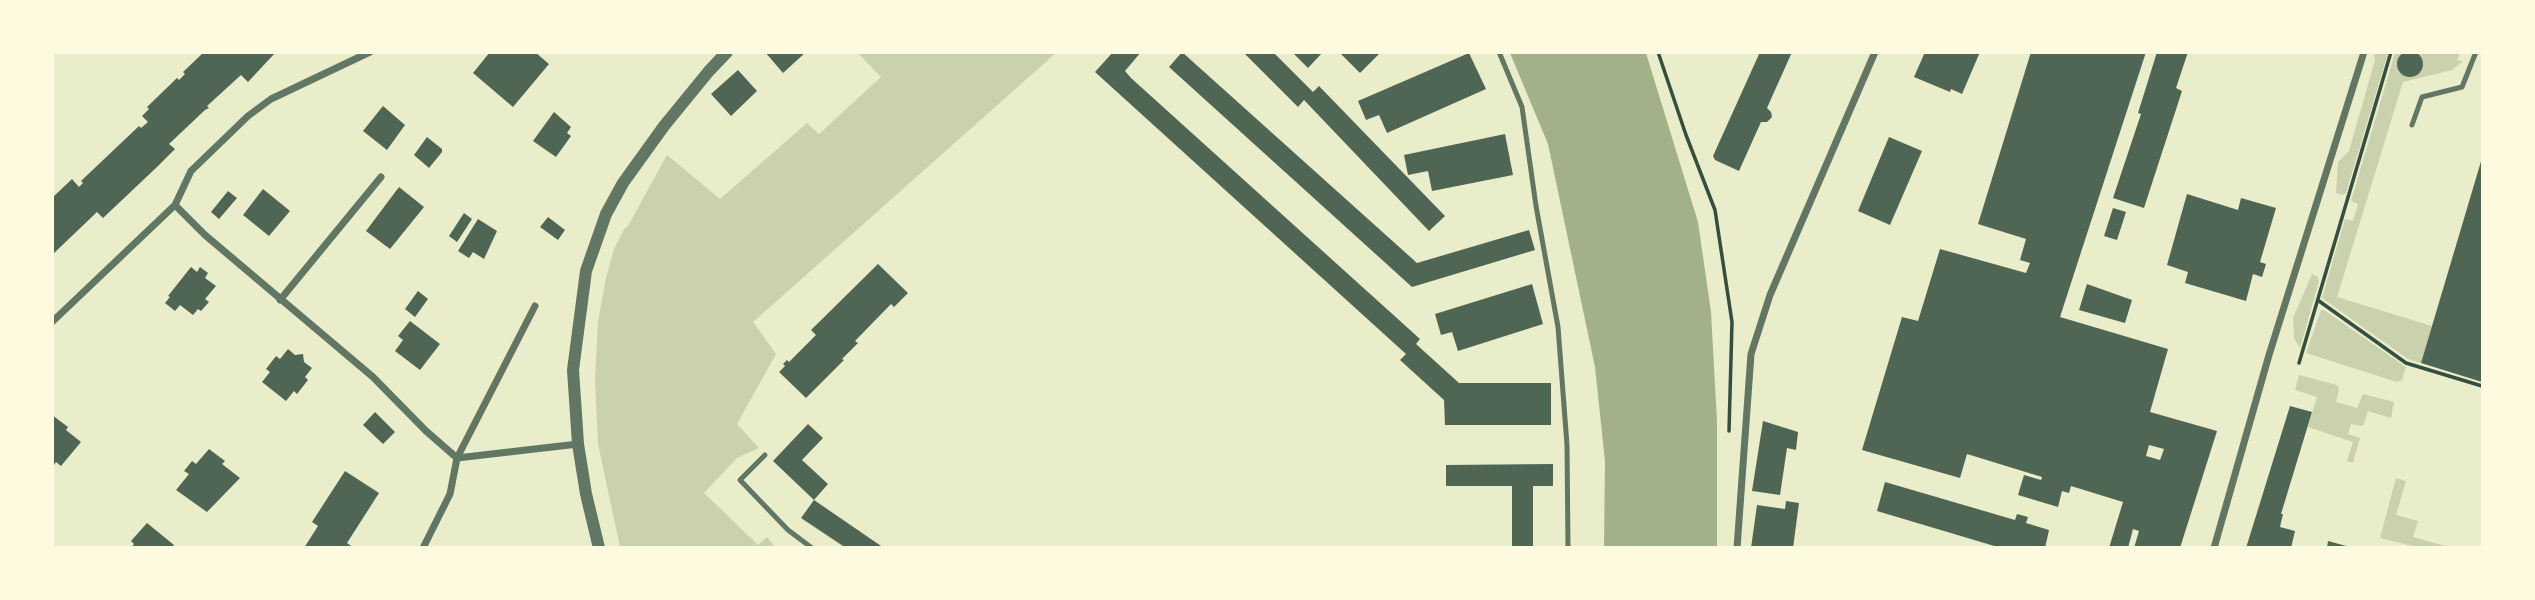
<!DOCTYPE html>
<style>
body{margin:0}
#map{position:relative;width:2535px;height:600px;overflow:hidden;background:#e9edc9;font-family:Montserrat,sans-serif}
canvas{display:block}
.frame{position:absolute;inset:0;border:54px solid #fefae0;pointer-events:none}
</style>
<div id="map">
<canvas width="2535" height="600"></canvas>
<div class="frame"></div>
</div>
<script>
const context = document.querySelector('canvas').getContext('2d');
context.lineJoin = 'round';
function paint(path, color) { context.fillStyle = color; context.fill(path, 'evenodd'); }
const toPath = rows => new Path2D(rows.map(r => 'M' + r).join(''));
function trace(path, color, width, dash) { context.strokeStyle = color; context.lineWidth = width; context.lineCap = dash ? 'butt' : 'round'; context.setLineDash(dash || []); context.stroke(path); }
paint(toPath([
 [858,53,1056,53,753,322,776,354,737,424,759,448,737,458,704,493,758,545,767,537,775,547,620,547,598,444,595,380,598,322,606,278,614,249,624,229,628,226,667,155,720,199,807,123,819,134,881,77],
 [2374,53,2388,53,2346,193,2342,195,2336,193,2338,162,2349,151,2375,60],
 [2395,53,2460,53,2457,60,2463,61,2452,70,2403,82,2337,297,2432,326,2421,363,2408,359,2322,298,2345,219,2353,221,2358,204,2351,201],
 [2312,274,2318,277,2319,281,2300,348,2294,338,2293,318],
 [2321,310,2324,310,2406,367,2402,380,2397,382,2306,353],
 [2299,375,2337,385,2339,389,2336,402,2357,408,2363,394,2394,402,2391,418,2368,411,2363,426,2351,424,2348,434,2360,438,2353,463,2347,461,2353,442,2308,427,2317,397,2295,390],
 [2396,478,2406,481,2396,515,2418,521,2413,537,2449,547,2416,547,2380,538]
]), '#cad2ad');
paint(toPath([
 [1510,53,1646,53,1698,222,1711,312,1717,422,1717,547,1604,547,1605,461,1595,367,1548,144]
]), '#a3b18a');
paint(toPath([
 '2397 64a13 13 0 1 1 26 0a13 13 0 1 1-26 0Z',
 [204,52,276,52,248,82,241,75,207,106,209,108,205,110,169,144,175,149,157,167,103,218,97,212,52,255,52,198,72,179,79,187,83,183,81,181,139,126,141,128,148,122,142,116,149,109,147,107,177,78,179,80,185,74,183,72],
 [490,52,535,52,549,64,513,107,473,73],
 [765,52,806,52,783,73],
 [1113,52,1141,52,1125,71,1131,78,1420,339,1416,344,1459,383,1551,383,1551,425,1445,425,1444,400,1400,360,1406,354,1095,72],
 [1182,52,1417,263,1529,230,1535,250,1412,287,1169,67],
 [1243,52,1273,52,1313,92,1319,86,1445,216,1429,231,1304,100,1298,107],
 [1292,52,1323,52,1308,68],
 [1339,52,1381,52,1360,73],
 [1760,52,1792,52,1767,108,1771,112,1772,117,1767,122,1761,122,1739,171,1715,160,1713,156],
 [1925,52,1980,52,1962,94,1951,89,1950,92,1914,77],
 [2031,52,2146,52,2060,317,2168,349,2150,412,2217,431,2180,548,2134,548,2139,531,2133,529,2128,548,2109,548,2123,502,2071,486,2069,493,2062,491,2058,507,2018,495,2024,475,2041,480,2042,477,1967,454,1960,478,1862,450,1902,317,1918,321,1940,249,2026,273,2030,263,2020,260,2026,239,1978,224],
 [2149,445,2164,449,2160,460,2146,456],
 [2157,52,2188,52,2176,88,2182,91,2144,208,2113,198,2141,114,2138,113],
 [1469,53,1486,89,1387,133,1379,115,1366,120,1358,101],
 [738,70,757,91,731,116,711,94],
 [383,106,405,125,387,150,363,131],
 [554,112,571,127,567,133,571,136,556,157,533,141],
 [1505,134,1513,175,1432,191,1428,171,1408,175,1404,155],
 [427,137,442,149,442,152,429,168,414,155],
 [1889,137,1922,151,1890,225,1858,211],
 [2482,158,2482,382,2421,363],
 [399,187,424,207,390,249,366,231],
 [263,189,290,211,269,236,243,215],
 [228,191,237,198,219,219,211,212],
 [2187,194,2238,210,2241,198,2276,208,2260,262,2266,264,2262,277,2253,274,2246,301,2185,283,2188,272,2167,265],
 [2113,208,2126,212,2117,240,2104,236],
 [464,213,472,219,457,242,449,236],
 [548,217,565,230,558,240,540,227],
 [478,219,497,231,484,259,473,252,469,258,458,251],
 [878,264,908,293,894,307,891,304,855,341,858,343,842,359,844,360,806,398,779,372,785,366,783,364,787,360,789,362,816,335,811,330],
 [191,267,197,272,200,267,208,273,205,278,216,286,205,299,209,302,201,311,198,309,193,315,180,305,175,311,165,303,170,297,168,296],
 [1532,284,1543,324,1458,351,1452,332,1441,335,1435,314],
 [2087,284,2132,300,2125,323,2079,310],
 [418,291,428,299,415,317,405,309],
 [410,321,440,344,420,370,395,351,403,340,398,336],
 [288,349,295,355,303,354,304,362,312,368,305,377,308,380,297,394,294,391,286,401,262,382,270,372,266,369,276,356,280,359],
 [2290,406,2312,412,2281,514,2283,514,2280,527,2295,531,2291,548,2246,548],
 [375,412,395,432,383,444,363,425],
 [52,415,68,427,66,430,81,442,61,466,56,462,54,465,52,464],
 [1763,421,1798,432,1796,450,1787,448,1780,495,1752,491],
 [808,424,823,438,802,460,828,484,814,500,884,548,846,548,801,518,814,500,773,461],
 [209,449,225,461,222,464,240,478,207,512,176,490,189,474,184,471,192,461,196,464],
 [1553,464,1553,486,1533,486,1533,548,1512,548,1512,486,1446,486,1446,465],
 [345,471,379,493,347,543,354,548,304,548,318,526,312,522],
 [1885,482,2015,520,2017,514,2028,517,2026,523,2049,530,2045,548,2001,548,1877,511],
 [1786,501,1799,503,1793,548,1751,548,1757,505,1785,509],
 [147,523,174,545,172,548,131,548,134,544,131,541],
 [2328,541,2350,547,2350,548,2327,548]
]), '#4f6655');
trace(toPath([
 [1658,52,1686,135,1715,210,1732,322,1729,431],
 [2319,301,2406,363,2482,386],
 [2299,363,2391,52]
]), '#344e41', 3.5);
trace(toPath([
 [1499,52,1522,107,1536,206,1558,327,1567,445,1568,548],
 [2412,125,2422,97,2462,87,2476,52],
 [765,455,740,480,788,530,812,548]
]), '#617663', 5);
trace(toPath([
 [175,205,205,235,373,377,426,431,457,458,535,306],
 [280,300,381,177],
 [52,322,175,205,191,171,248,116,271,99,370,52],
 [423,548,450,494,457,458,578,444],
 [1737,548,1751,354,1770,295,1875,52],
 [2214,548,2269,355,2364,52]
]), '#617663', 7);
trace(toPath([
 [599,548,586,494,578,444,573,370,586,271,606,214,623,183,664,126,709,71,727,52]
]), '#617663', 12);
</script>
